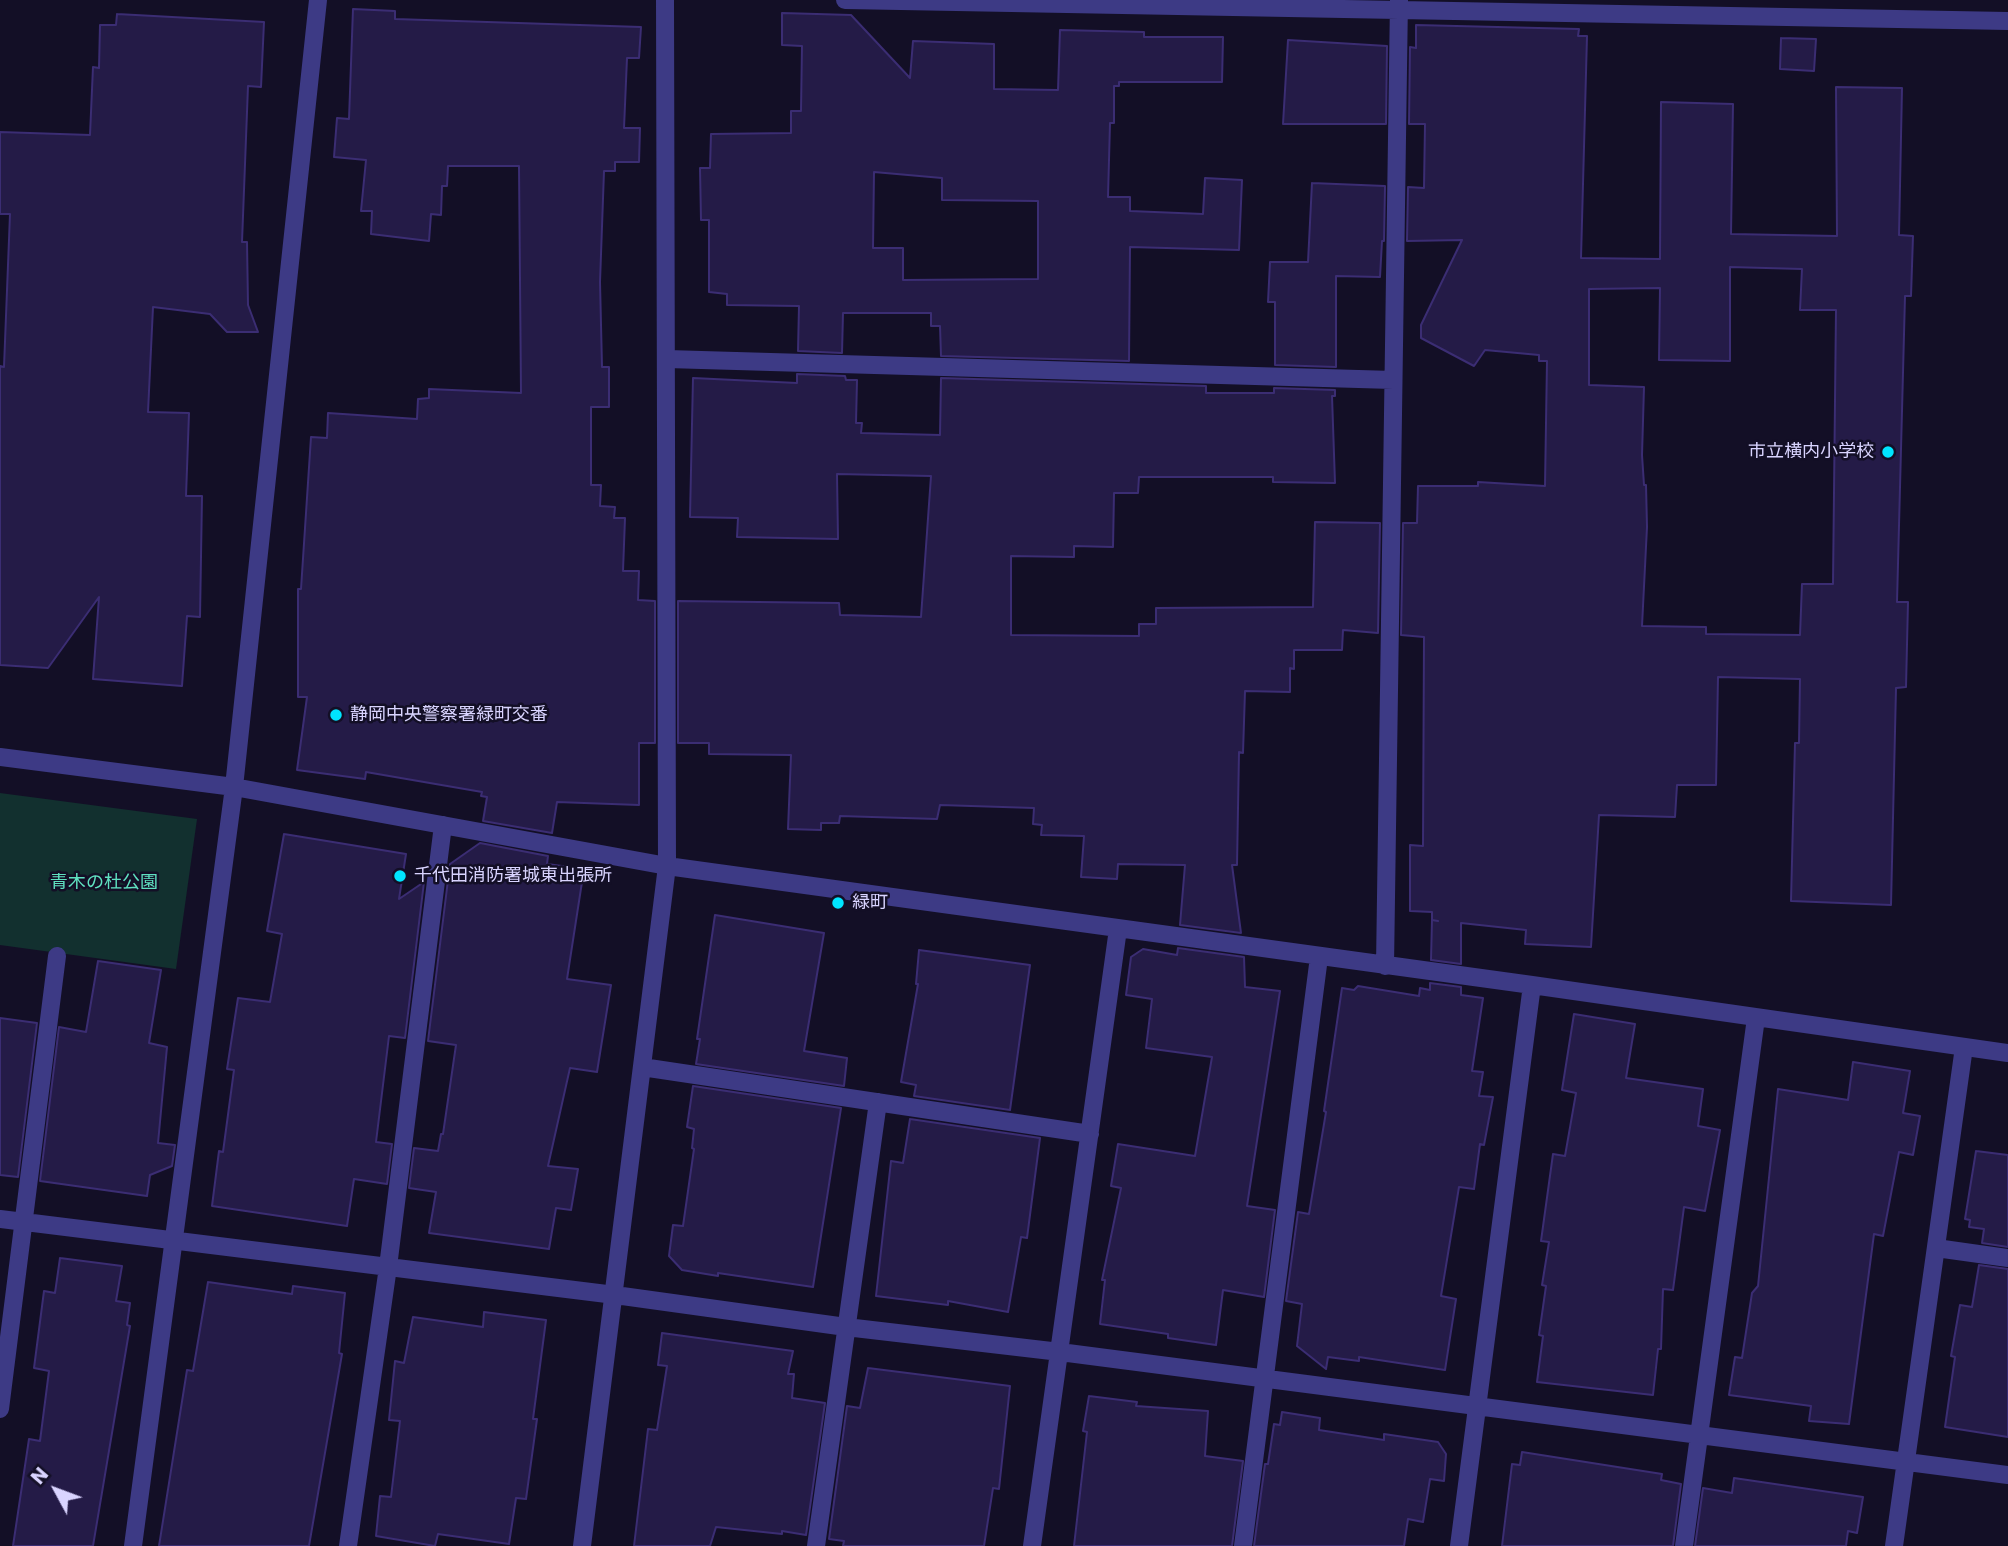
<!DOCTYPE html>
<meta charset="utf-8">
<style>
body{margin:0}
#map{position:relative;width:2008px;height:1546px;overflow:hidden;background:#130f26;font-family:Poppins,sans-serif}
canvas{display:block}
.north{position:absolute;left:21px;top:1455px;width:70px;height:70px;-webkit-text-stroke:5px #130f26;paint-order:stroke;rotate:311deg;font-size:19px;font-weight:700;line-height:28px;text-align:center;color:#d9d4ff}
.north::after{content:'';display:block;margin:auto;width:24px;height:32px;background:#d9d4ff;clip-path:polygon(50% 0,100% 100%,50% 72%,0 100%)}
</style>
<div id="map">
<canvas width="2008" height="1546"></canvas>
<div class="north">N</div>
</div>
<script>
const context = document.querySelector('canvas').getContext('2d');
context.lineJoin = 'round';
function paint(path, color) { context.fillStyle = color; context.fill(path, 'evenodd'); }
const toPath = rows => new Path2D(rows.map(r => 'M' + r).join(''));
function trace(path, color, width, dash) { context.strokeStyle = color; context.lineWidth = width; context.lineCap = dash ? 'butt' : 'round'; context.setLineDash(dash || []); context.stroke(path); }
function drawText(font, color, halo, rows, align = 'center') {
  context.font = font + ' Poppins,"Noto Sans JP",sans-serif'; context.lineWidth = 5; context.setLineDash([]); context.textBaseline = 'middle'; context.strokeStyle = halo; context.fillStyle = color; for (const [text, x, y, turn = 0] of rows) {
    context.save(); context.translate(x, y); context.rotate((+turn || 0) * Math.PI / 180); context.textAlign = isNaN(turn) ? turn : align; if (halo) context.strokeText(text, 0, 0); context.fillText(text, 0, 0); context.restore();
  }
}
paint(toPath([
 [0,793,197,819,176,969,0,945]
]), '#12302f');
const building = toPath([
 [353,9,395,11,395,19,641,27,639,58,627,58,624,128,640,128,639,162,615,162,615,171,604,171,600,282,602,367,609,367,609,407,591,407,591,485,601,485,600,506,615,507,614,518,625,518,623,571,639,571,638,600,655,601,655,743,639,743,639,805,557,802,552,833,483,821,487,797,481,796,482,792,366,772,365,779,297,770,307,697,298,697,298,589,301,589,311,437,327,438,328,413,417,419,418,399,429,398,429,389,521,393,519,166,448,166,447,186,442,186,441,215,431,214,429,241,371,234,372,211,361,211,366,160,334,157,337,118,349,119,353,9],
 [782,13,851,15,910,78,913,41,994,44,994,89,1058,90,1060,30,1144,32,1144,37,1223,37,1222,82,1119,82,1119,86,1114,86,1114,123,1110,123,1108,197,1130,197,1130,211,1203,214,1205,178,1242,180,1239,250,1130,247,1129,361,941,356,940,326,931,326,931,313,843,313,842,353,798,351,799,306,727,305,727,294,709,292,709,220,701,220,700,168,710,168,711,134,791,133,791,111,801,111,802,46,782,45,782,13],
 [874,172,942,178,942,200,1038,201,1038,279,903,280,903,248,873,248,874,172],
 [117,14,264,22,261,87,248,86,242,242,247,242,248,305,258,332,227,332,210,314,153,307,148,412,189,413,186,496,202,496,200,617,187,616,182,686,93,679,99,597,48,668,0,665,0,366,4,367,10,214,0,214,0,132,90,135,93,67,99,68,100,25,116,25,117,14],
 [1416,25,1579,29,1578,36,1587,36,1581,258,1660,259,1661,102,1733,104,1731,234,1837,236,1836,87,1902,88,1899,235,1913,236,1911,296,1905,296,1897,602,1908,602,1906,687,1896,688,1891,905,1791,901,1795,743,1799,743,1800,679,1718,677,1716,785,1677,785,1675,817,1599,815,1591,947,1525,944,1526,930,1461,923,1461,964,1431,960,1432,920,1438,921,1432,920,1432,912,1410,911,1410,845,1423,846,1424,637,1401,635,1403,523,1417,523,1418,486,1478,486,1478,482,1545,486,1547,361,1539,361,1539,355,1485,350,1474,366,1421,338,1421,325,1462,240,1407,241,1408,187,1424,188,1425,124,1409,124,1410,47,1416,48,1416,25],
 [1730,267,1802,269,1800,310,1836,310,1833,584,1802,584,1800,635,1706,634,1706,627,1642,626,1647,527,1646,485,1644,485,1642,455,1644,387,1589,385,1589,289,1660,288,1659,360,1730,361,1730,267],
 [1781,38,1816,39,1814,71,1780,69,1781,38],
 [1288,40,1387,46,1386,124,1283,124,1288,40],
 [1312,183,1385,186,1384,241,1382,241,1380,277,1336,276,1336,367,1275,365,1275,302,1268,302,1270,262,1308,262,1312,183],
 [797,374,845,376,846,380,857,380,856,423,862,423,861,433,940,435,941,378,1206,386,1206,393,1274,393,1274,388,1335,390,1335,396,1332,396,1335,483,1273,482,1273,477,1139,477,1138,493,1114,493,1113,547,1074,546,1074,557,1011,556,1011,635,1139,636,1139,624,1156,624,1156,608,1313,607,1315,522,1380,523,1378,633,1343,630,1342,650,1294,650,1294,669,1290,668,1290,692,1245,691,1243,753,1239,752,1237,865,1232,865,1241,933,1180,925,1185,865,1118,864,1117,879,1081,877,1084,836,1041,835,1042,825,1033,824,1034,808,940,805,937,819,840,816,839,823,821,823,821,830,788,829,791,755,709,754,709,743,678,743,678,601,839,603,840,615,921,617,931,476,837,474,838,539,737,537,738,518,690,517,693,378,797,383,797,374],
 [284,834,406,854,399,899,424,882,405,1038,389,1036,376,1142,392,1144,387,1184,354,1179,347,1226,212,1206,219,1151,223,1152,234,1070,227,1069,238,998,270,1002,282,934,267,931,284,834],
 [480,843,548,856,547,864,584,869,567,979,611,985,597,1072,570,1068,548,1166,578,1169,571,1210,556,1208,549,1249,429,1233,436,1192,409,1188,414,1148,438,1151,441,1134,443,1134,456,1045,428,1041,450,864,480,843],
 [715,915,824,933,804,1051,847,1058,844,1086,696,1064,700,1039,697,1039,715,915],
 [1178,948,1244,957,1245,987,1280,991,1247,1206,1275,1210,1264,1297,1223,1290,1216,1345,1168,1338,1168,1334,1100,1324,1105,1280,1102,1280,1121,1188,1111,1186,1118,1144,1195,1156,1212,1057,1146,1048,1152,999,1126,995,1131,957,1143,949,1177,955,1178,948],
 [919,950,1030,965,1010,1110,914,1096,916,1085,901,1082,918,984,916,984,919,950],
 [98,961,161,970,149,1043,167,1047,158,1143,175,1145,172,1166,150,1175,147,1196,40,1181,59,1027,86,1032,98,961],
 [1430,983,1461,987,1461,995,1483,998,1472,1071,1483,1072,1479,1096,1493,1097,1484,1145,1480,1144,1474,1189,1459,1187,1441,1296,1456,1299,1445,1370,1359,1357,1359,1361,1328,1357,1326,1369,1297,1346,1302,1304,1286,1301,1298,1212,1309,1214,1326,1112,1324,1111,1342,988,1354,990,1358,986,1419,996,1420,988,1430,990,1430,983],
 [1574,1014,1635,1024,1626,1078,1703,1089,1698,1126,1720,1130,1705,1211,1684,1207,1673,1290,1663,1289,1661,1349,1658,1349,1653,1395,1537,1382,1543,1336,1539,1335,1546,1286,1542,1285,1549,1242,1541,1241,1553,1154,1565,1156,1576,1093,1562,1090,1574,1014],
 [0,1018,37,1023,18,1177,0,1175,0,1018],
 [1853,1062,1910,1071,1903,1113,1920,1116,1913,1155,1899,1152,1883,1236,1874,1234,1849,1424,1809,1421,1811,1406,1729,1395,1735,1357,1742,1358,1752,1293,1758,1286,1778,1089,1848,1100,1853,1062],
 [693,1086,841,1108,813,1287,718,1273,718,1276,682,1270,669,1256,673,1225,683,1226,694,1149,692,1148,694,1129,687,1127,693,1086],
 [910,1119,1040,1138,1027,1238,1021,1237,1008,1312,948,1301,948,1305,876,1296,891,1161,903,1163,910,1119],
 [1976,1151,2008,1155,2008,1247,1982,1243,1984,1229,1969,1227,1970,1220,1965,1219,1976,1151],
 [60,1258,122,1266,116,1301,130,1303,127,1325,130,1326,93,1546,13,1546,29,1439,40,1441,49,1371,34,1368,44,1291,55,1293,60,1258],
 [1979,1265,2008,1269,2008,1437,1945,1427,1955,1357,1951,1356,1960,1305,1972,1307,1979,1265],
 [208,1282,292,1294,293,1286,345,1293,339,1353,342,1354,309,1546,159,1546,187,1370,193,1371,208,1282],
 [484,1312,546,1320,533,1419,537,1419,526,1499,516,1498,509,1544,438,1534,435,1546,376,1536,380,1496,391,1497,400,1421,389,1420,395,1361,404,1363,413,1317,483,1327,484,1312],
 [662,1333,793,1351,788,1374,794,1374,792,1398,825,1403,806,1535,782,1531,782,1534,716,1527,710,1546,634,1546,648,1429,657,1430,667,1366,658,1365,662,1333],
 [868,1368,1010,1386,999,1489,993,1488,984,1546,843,1546,844,1541,829,1539,847,1406,860,1408,868,1368],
 [1089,1396,1137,1402,1136,1406,1208,1411,1205,1456,1243,1461,1232,1546,1074,1546,1087,1432,1083,1431,1089,1396],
 [1282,1412,1320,1418,1319,1430,1384,1440,1384,1434,1438,1442,1446,1454,1444,1481,1430,1479,1423,1522,1408,1519,1404,1546,1254,1546,1265,1464,1268,1464,1274,1424,1280,1425,1282,1412],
 [1522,1452,1662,1474,1661,1480,1681,1484,1673,1546,1502,1546,1512,1464,1520,1465,1522,1452],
 [1734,1478,1863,1497,1857,1533,1848,1531,1846,1546,1695,1546,1703,1488,1732,1493,1734,1478]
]);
paint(building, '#241b47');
trace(building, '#3b2d73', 2);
trace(toPath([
 [845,0,2008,21],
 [667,359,1393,380],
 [0,757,234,787,667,866,1532,985,2008,1053],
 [1385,966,1399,0],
 [642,1067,1090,1134],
 [0,1219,615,1295,846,1327,1060,1352,2008,1475],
 [1936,1248,2008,1258],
 [0,1409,57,956],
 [133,1546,234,787,318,0],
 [348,1546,388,1267,443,825],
 [582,1546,667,866,665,0],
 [816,1546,878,1102],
 [1032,1546,1118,929],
 [1243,1546,1319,957],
 [1459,1546,1532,985],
 [1684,1546,1756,1018],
 [1894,1546,1964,1047]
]), '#3d3a85', 18);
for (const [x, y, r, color] of [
 [1888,452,7,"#00e5ff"],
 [336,715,7,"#00e5ff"],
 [400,876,7,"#00e5ff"],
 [838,903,7,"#00e5ff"]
]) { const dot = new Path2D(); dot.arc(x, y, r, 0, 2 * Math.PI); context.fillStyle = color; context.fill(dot); trace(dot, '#130f26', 2.5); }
drawText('18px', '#d9d4ff', '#130f26', [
 ["市立横内小学校",1874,452,"right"],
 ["静岡中央警察署緑町交番",350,715],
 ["千代田消防署城東出張所",414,876],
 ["緑町",852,903]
], 'left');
drawText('18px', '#5fe0c0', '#130f26', [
 ["青木の杜公園",104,883]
]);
</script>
